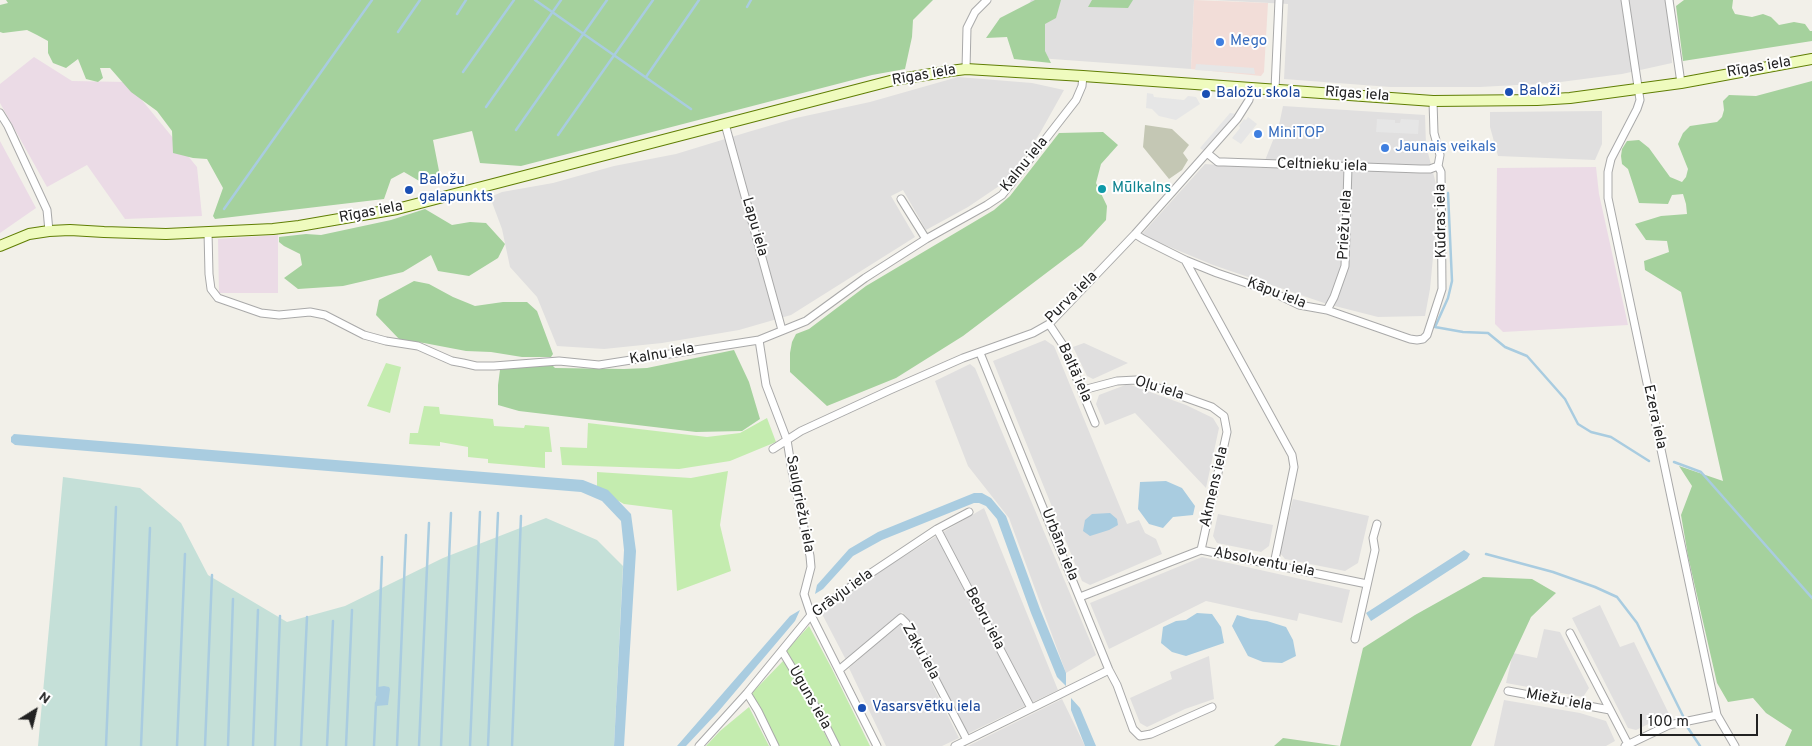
<!DOCTYPE html>
<meta charset="utf-8">
<style>
body{margin:0}
#map{position:relative;width:1812px;height:746px;overflow:hidden;background:#f2f0e9;font-family:Overpass,sans-serif}
canvas{display:block}
.north{position:absolute;left:10px;top:686px;width:50px;height:50px;-webkit-text-stroke:4px #fff;paint-order:stroke;rotate:36deg;font-size:14px;font-weight:700;line-height:20px;text-align:center;color:#222}
.north::after{content:'';display:block;margin:auto;width:18px;height:22px;background:#222;clip-path:polygon(50% 0,100% 100%,50% 72%,0 100%)}
.scale{position:absolute;left:1640px;top:714px;width:118px;height:22px;box-sizing:border-box;border:2px solid #222;border-top:0;padding-left:6px;font-size:15px;line-height:18px;white-space:nowrap;color:#222;-webkit-text-stroke:4px #fff;paint-order:stroke}
</style>
<div id="map">
<canvas width="1812" height="746"></canvas>
<div class="north">N</div>
<div class="scale">100 m</div>
</div>
<script>
const context = document.querySelector('canvas').getContext('2d');
context.lineJoin = 'round';
function paint(path, color) { context.fillStyle = color; context.fill(path, 'evenodd'); }
const toPath = rows => new Path2D(rows.map(r => 'M' + r).join(''));
function trace(path, color, width, dash) { context.strokeStyle = color; context.lineWidth = width; context.lineCap = dash ? 'butt' : 'round'; context.setLineDash(dash || []); context.stroke(path); }
function drawText(font, color, halo, rows, align = 'center') {
  context.font = font + ' Overpass,sans-serif'; context.lineWidth = 4; context.setLineDash([]); context.textBaseline = 'middle'; context.strokeStyle = halo; context.fillStyle = color; for (const [text, x, y, turn = 0] of rows) {
    context.save(); context.translate(x, y); context.rotate((+turn || 0) * Math.PI / 180); context.textAlign = isNaN(turn) ? turn : align; if (halo) context.strokeText(text, 0, 0); context.fillText(text, 0, 0); context.restore();
  }
}
paint(toPath([
 [1031,0,1194,0,1191,69,1024,57,1023,16],
 [1214,0,1674,0,1670,27,1672,63,1622,74,1553,83,1480,87,1390,87,1284,79,1288,4],
 [958,77,1032,83,1064,90,1040,133,1011,178,968,207,926,230,903,190,891,196,915,237,791,315,739,330,662,343,604,349,557,346,537,297,510,267,502,229,490,197,502,192,553,183,614,166,676,154,748,132,796,118,870,102],
 [1283,106,1425,115,1426,145,1436,184,1435,236,1430,289,1425,316,1378,317,1327,304,1213,265,1141,235,1205,164,1262,168,1279,125],
 [1602,111,1602,144,1595,160,1498,156,1490,127,1490,112],
 [1045,340,1054,346,1127,524,1139,520,1145,533,1156,539,1162,554,1090,585,1082,581,993,361],
 [1084,343,1128,363,1093,379,1087,376,1073,347],
 [970,364,975,368,1096,655,1066,673,1009,518,968,466,935,381],
 [1128,384,1186,405,1213,418,1219,428,1206,488,1135,413,1105,425,1096,404,1099,395],
 [1293,499,1369,516,1358,563,1345,571,1285,559,1279,552],
 [984,508,1058,690,967,734,908,619,902,612,846,660,822,614,877,573,943,532],
 [1218,514,1273,525,1269,546,1261,552,1217,543,1213,536],
 [1202,557,1350,590,1342,623,1299,613,1297,621,1206,601,1109,649,1090,603],
 [1600,605,1620,647,1634,642,1669,714,1636,730,1628,728,1572,618],
 [901,622,959,738,942,746,886,746,849,668],
 [1544,629,1560,632,1589,688,1583,697,1506,683,1513,653,1537,658],
 [1209,656,1214,699,1185,709,1147,727,1140,723,1130,698,1172,679,1170,672],
 [1062,699,1085,746,968,746],
 [1504,700,1580,713,1606,721,1615,741,1606,746,1494,746]
]), '#e0dfdf');
paint(toPath([
 [1194,0,1268,3,1264,72,1261,76,1191,69]
]), '#f2ddd8');
paint(toPath([
 [34,57,72,81,127,82,197,167,202,216,125,219,87,165,47,187,0,103,0,84],
 [0,141,36,208,0,233],
 [1596,167,1599,194,1628,325,1503,332,1495,324,1497,168],
 [278,235,278,293,219,293,218,239]
]), '#ebdbe6');
paint(toPath([
 [1145,125,1172,129,1189,145,1183,153,1188,160,1182,170,1169,179,1143,147]
]), '#c4c7b4');
paint(toPath([
 [386,363,401,367,390,413,367,406],
 [424,406,439,407,440,414,493,419,494,426,524,428,525,425,549,427,552,452,545,452,545,468,488,463,488,459,468,457,468,447,440,442,440,446,409,444,410,433,418,433],
 [767,418,776,442,730,461,679,469,562,465,560,447,587,448,588,423,707,437,740,433],
 [728,471,720,525,731,571,677,591,672,510,624,504,597,489,597,472,691,478],
 [809,626,831,667,870,746,839,746,786,651],
 [784,660,807,699,831,746,778,746,752,693],
 [749,707,769,746,706,746,720,731]
]), '#c4ecaf');
paint(toPath([
 [6,0,933,0,913,20,912,37,905,69,872,75,521,166,480,163,472,131,433,140,440,176,421,182,404,172,391,179,384,199,215,219,213,216,223,188,207,159,193,158,173,153,172,131,157,111,131,92,110,68,100,68,103,78,98,82,86,79,78,59,66,68,53,63,48,53,48,41,37,35,27,30,3,33,0,32,0,5,8,3],
 [1035,0,1061,0,1056,18,1045,24,1045,51,1051,63,1014,59,1007,37,986,38,1000,18],
 [1092,0,1133,0,1128,8,1088,7],
 [1684,0,1733,0,1732,8,1735,14,1752,17,1763,14,1771,17,1779,25,1794,22,1805,24,1810,31,1812,31,1812,41,1683,61,1676,6],
 [1812,81,1812,746,1785,746,1792,730,1766,713,1753,698,1728,702,1717,683,1688,556,1681,515,1692,486,1679,466,1723,481,1681,292,1645,270,1644,261,1669,252,1667,241,1646,240,1635,224,1661,216,1687,214,1686,204,1683,194,1672,195,1668,204,1639,203,1628,169,1622,164,1621,156,1622,149,1627,141,1639,140,1649,148,1670,177,1682,182,1686,177,1688,169,1678,144,1683,133,1690,126,1717,122,1722,117,1724,110,1723,101,1729,95,1756,96],
 [1103,132,1118,145,1101,164,1096,183,1107,206,1106,220,1082,246,963,336,896,378,827,406,790,372,790,353,792,342,796,334,809,329,866,286,994,210,1010,196,1059,133],
 [425,209,452,225,470,222,486,223,505,244,498,258,469,276,438,271,431,255,403,272,343,286,298,289,284,278,302,265,300,254,284,246,279,242,279,237,306,234,321,235,391,220],
 [414,281,429,284,453,297,475,306,503,302,527,302,537,311,553,354,551,357,522,357,491,352,466,351,424,343,400,340,376,315,379,300],
 [734,350,749,382,760,419,742,431,696,432,519,411,498,405,498,385,500,370,521,364,551,364,555,368,624,369,647,368],
 [1483,577,1532,579,1556,593,1531,617,1471,746,1274,746,1283,738,1340,746,1363,648,1415,615]
]), '#a5d19d');
paint(toPath([
 [63,477,140,488,181,523,208,575,287,622,345,606,443,558,546,518,597,540,623,566,614,746,38,746]
]), '#c5e0d8');
paint(toPath([
 [1196,64,1254,68,1255,74,1195,70],
 [1147,93,1153,94,1154,97,1184,100,1188,96,1196,97,1200,104,1176,120,1159,116,1152,109,1146,108],
 [1230,113,1237,114,1204,151,1200,148],
 [1248,117,1257,124,1241,144,1232,138,1240,128,1239,126,1244,119,1246,120],
 [1377,119,1395,120,1395,123,1400,123,1401,119,1419,120,1418,134,1376,132]
]), '#e6e6e6');
paint(toPath([
 [14,434,583,480,608,490,631,514,636,551,624,746,614,746,624,550,621,521,602,501,581,492,15,445,11,442,11,437],
 [1166,481,1182,488,1195,506,1193,515,1173,517,1163,528,1149,524,1138,509,1140,482],
 [974,493,982,493,991,498,1006,516,1040,609,1066,673,1066,686,1057,677,1031,613,997,519,986,506,979,503,974,503,882,540,853,556,823,589,815,594,817,585,849,549,878,532],
 [1110,513,1117,519,1118,525,1109,530,1090,536,1083,531,1085,520,1092,514],
 [1464,550,1470,554,1467,559,1371,621,1366,613],
 [800,610,795,621,718,712,686,746,677,746,790,616],
 [1197,613,1212,614,1221,627,1224,643,1186,656,1172,652,1161,643,1163,627,1176,621,1186,620],
 [1237,615,1251,619,1267,621,1286,627,1293,640,1296,656,1282,663,1263,662,1248,656,1232,626],
 [384,686,389,687,390,689,388,705,376,706,375,705,378,687],
 [1071,698,1080,708,1096,746,1085,746,1071,710]
]), '#a9cce0');
trace(toPath([
 [535,0,691,109],
 [747,7,751,0],
 [457,14,466,0],
 [398,32,420,0],
 [463,72,514,0],
 [646,77,699,0],
 [486,107,561,0],
 [516,130,607,0],
 [558,135,653,0],
 [1448,193,1452,281,1448,298,1435,327,1463,332,1488,333,1505,347,1527,356,1565,399,1578,424,1591,432,1611,437,1649,461],
 [224,209,372,0],
 [1674,462,1701,472,1812,598],
 [1486,554,1553,572,1595,587,1617,597,1637,623,1683,716],
 [377,695,382,557],
 [1688,728,1700,746],
 [106,746,116,507],
 [141,746,150,528],
 [177,746,185,554],
 [205,746,212,575],
 [228,746,233,599],
 [253,746,258,610],
 [275,746,280,616],
 [301,746,307,617],
 [327,746,333,621],
 [346,746,352,610],
 [374,746,376,703],
 [397,746,406,535],
 [419,746,429,523],
 [441,746,451,513],
 [470,746,480,512],
 [488,746,498,513],
 [512,746,521,516]
]), '#a9cce0', 2.5);
const street = toPath([
 [1625,0,1640,100,1637,109,1611,159,1608,172,1608,198,1717,715,1735,746],
 [1669,0,1681,83],
 [966,69,967,28,975,12,987,0],
 [1275,89,1279,0],
 [0,113,8,126,47,210,49,231],
 [725,124,782,330],
 [1207,153,1218,162,1224,162,1420,169,1430,169,1438,166],
 [901,199,926,239],
 [208,232,209,274,211,289,218,298,261,313,279,315,310,312,325,315,364,335,386,341,418,346,452,361,463,363,476,366,494,366,559,361,599,365,759,340,806,321,865,278,926,239,987,205,1002,195,1076,100,1082,86,1083,76],
 [1135,234,1143,239,1185,260,1217,273,1270,291,1299,305,1327,310,1410,339,1417,340,1423,339,1427,335,1442,289,1441,172,1438,166,1440,155,1434,133,1433,101],
 [1185,260,1292,455,1294,467,1274,564],
 [1327,310,1334,297,1345,266,1348,167],
 [1049,324,1063,345,1095,423],
 [759,340,766,385,787,440,792,471,810,556,811,567,804,594,811,615,877,746],
 [980,353,1109,670,1117,685,1133,729,1140,736,1151,734,1212,707],
 [1083,390,1117,381,1136,380,1212,407,1224,416,1227,432,1201,550],
 [773,449,801,431,890,390,963,358,1033,333,1049,324,1135,234,1237,119,1249,100,1251,88],
 [937,529,1031,708],
 [1080,597,1201,550,1367,584],
 [1570,633,1629,746],
 [1355,639,1375,550,1373,538,1377,524],
 [782,651,820,714,836,746],
 [839,670,901,618,906,623,967,740],
 [1508,691,1610,710],
 [747,693,758,711,775,746],
 [699,746,747,693,811,615,853,585,937,529,969,512],
 [955,746,1109,670],
 [1625,746,1669,725,1717,715]
]);
const secondary = toPath([
 [0,246,29,234,49,231,70,230,104,232,166,234,273,229,299,226,397,209,894,80,950,71,966,69,1083,76,1433,101,1537,100,1570,98,1681,83,1812,59]
]);
trace(street, '#a9a9a9', 9);
trace(secondary, '#607e04', 12);
trace(street, '#fff', 7);
trace(secondary, '#effbbe', 10);
for (const [x, y, r, color] of [
 [1220,42,5,"#3f7fe0"],
 [1509,92,5,"#1a4fb4"],
 [1206,94,5,"#1a4fb4"],
 [1258,134,5,"#3f7fe0"],
 [1385,148,5,"#3f7fe0"],
 [1102,189,5,"#0f9aa8"],
 [409,190,5,"#1a4fb4"],
 [862,708,5,"#1a4fb4"]
]) { const dot = new Path2D(); dot.arc(x, y, r, 0, 2 * Math.PI); context.fillStyle = color; context.fill(dot); trace(dot, '#fff', 2); }
drawText('15px', '#366cbe', '#fff', [
 ["Mego",1230,42],
 ["MiniTOP",1268,134],
 ["Jaunais veikals",1395,148]
], 'left');
drawText('15px', '#222', '#fff', [
 ["Rīgas iela",1759,68,-10],
 ["Rīgas iela",924,76,-10],
 ["Rīgas iela",1357,95,4],
 ["Kalnu iela",1025,165,-51],
 ["Celtnieku iela",1322,166,2],
 ["Rīgas iela",371,213,-11],
 ["Kūdras iela",1442,221,-91],
 ["Priežu iela",1346,225,-87],
 ["Lapu iela",754,227,74],
 ["Kāpu iela",1276,294,21],
 ["Purva iela",1072,298,-45],
 ["Kalnu iela",662,355,-10],
 ["Baltā iela",1074,373,66],
 ["Oļu iela",1159,389,17],
 ["Ezera iela",1654,417,78],
 ["Akmens iela",1215,487,-77],
 ["Saulgriežu iela",799,504,79],
 ["Urbāna iela",1059,545,68],
 ["Absolventu iela",1264,563,11],
 ["Grāvju iela",843,594,-36],
 ["Bebru iela",984,619,62],
 ["Zaķu iela",920,652,61],
 ["Uguns iela",809,698,60],
 ["Miežu iela",1559,701,11]
]);
drawText('15px', '#164399', '#fff', [
 ["Baloži",1519,92],
 ["Baložu skola",1216,94],
 ["Baložu",419,181],
 ["galapunkts",419,198],
 ["Vasarsvētku iela",872,708]
], 'left');
drawText('15px', '#0d838f', '#fff', [
 ["Mūlkalns",1112,189]
], 'left');
</script>
